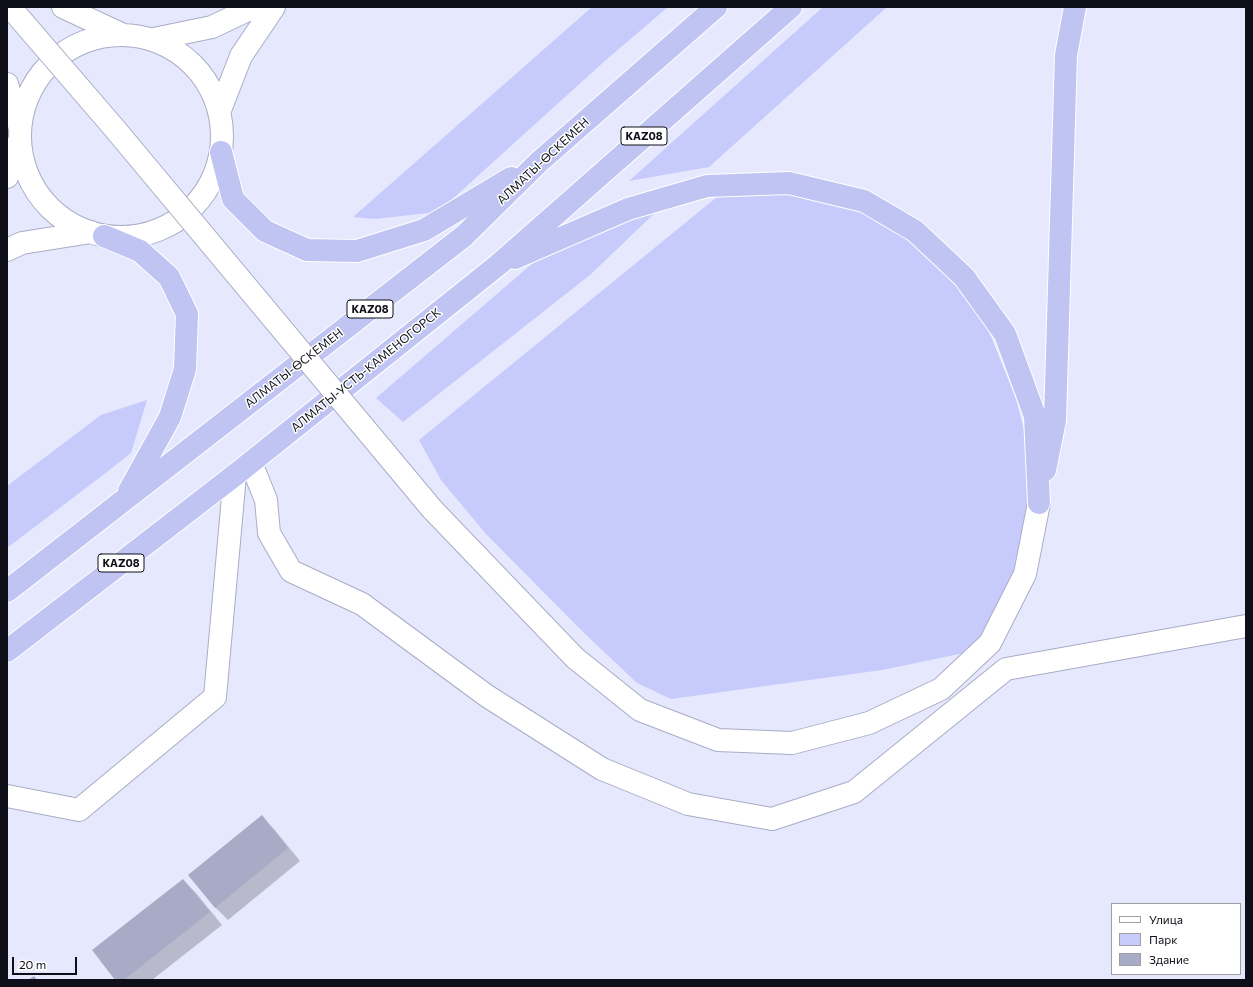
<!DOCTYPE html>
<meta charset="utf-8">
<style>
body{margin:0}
#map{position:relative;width:1253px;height:987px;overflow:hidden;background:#e6e8fe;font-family:Commissioner,sans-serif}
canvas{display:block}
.frame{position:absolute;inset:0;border:8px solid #0e0f18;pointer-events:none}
.legend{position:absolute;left:1111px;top:903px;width:130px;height:72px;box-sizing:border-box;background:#fff;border:1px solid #9f9fa3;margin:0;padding:5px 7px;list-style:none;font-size:12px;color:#0e0f18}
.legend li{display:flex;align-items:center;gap:8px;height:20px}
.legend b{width:20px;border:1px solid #9f9fa3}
.scale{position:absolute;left:12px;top:957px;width:65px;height:18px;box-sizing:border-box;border:2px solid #0e0f18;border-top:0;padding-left:5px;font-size:12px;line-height:14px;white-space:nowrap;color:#0e0f18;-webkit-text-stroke:3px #fff;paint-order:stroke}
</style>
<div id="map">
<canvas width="1253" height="987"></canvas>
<div class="frame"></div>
<ul class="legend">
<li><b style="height:5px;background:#fff"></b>Улица</li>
<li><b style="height:11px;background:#c6cbfc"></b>Парк</li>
<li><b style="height:11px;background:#a8abc5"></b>Здание</li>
</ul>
<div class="scale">20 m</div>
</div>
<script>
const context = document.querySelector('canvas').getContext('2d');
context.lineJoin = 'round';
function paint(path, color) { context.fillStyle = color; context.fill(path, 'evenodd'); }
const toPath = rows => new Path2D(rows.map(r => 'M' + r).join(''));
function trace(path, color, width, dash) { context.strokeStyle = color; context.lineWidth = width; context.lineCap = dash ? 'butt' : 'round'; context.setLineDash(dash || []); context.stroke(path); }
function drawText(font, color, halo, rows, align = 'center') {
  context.font = font + ' Commissioner,sans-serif'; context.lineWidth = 3; context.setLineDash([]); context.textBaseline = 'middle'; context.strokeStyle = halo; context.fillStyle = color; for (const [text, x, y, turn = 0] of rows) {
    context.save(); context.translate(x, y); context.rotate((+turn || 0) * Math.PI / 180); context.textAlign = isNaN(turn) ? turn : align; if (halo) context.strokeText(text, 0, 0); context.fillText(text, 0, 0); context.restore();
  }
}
paint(toPath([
 [592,7,668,7,607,59,438,212,374,219,353,217],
 [823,7,887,7,709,167,629,181],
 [782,190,852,205,886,222,950,277,985,322,1016,399,1026,438,1027,502,1016,568,992,620,969,652,882,670,671,699,637,683,584,633,486,534,441,480,419,440,717,197],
 [660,208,590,275,403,422,376,398,533,263,625,218],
 [147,400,131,453,103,475,7,548,7,486,101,415]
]), '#c6cbfc');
paint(toPath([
 [261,816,274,829,300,861,228,920,215,907],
 [183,880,196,893,222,925,152,980,117,980]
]), '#0003');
paint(toPath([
 [262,815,288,848,215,908,188,875],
 [183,879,210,912,124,980,115,980,92,950],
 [34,976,37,980,28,980]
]), '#a8abc5');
const minor = toPath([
 [63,7,121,34],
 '20 136a101 101 0 1 1 202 0a101 101 0 1 1-202 0Z',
 [154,39,212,27,254,7],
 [7,84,19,125],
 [220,110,241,56,274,7],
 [7,177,19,141],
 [7,250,22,243,91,232],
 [251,463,266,500,269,533,291,571,362,604,487,696,602,769,688,804,772,819,854,792,1006,669,1246,626],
 [432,509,575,658,640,710,718,740,792,743,869,723,941,689,990,643,1025,574,1039,503],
 [7,796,79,810,215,697,235,475]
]);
const highway = toPath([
 [221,152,233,199,265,231,307,250,357,251,424,230,511,178],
 [104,236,140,251,169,277,187,314,185,369,170,417,129,491],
 [515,258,628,209,707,186,789,183,864,201,915,231,964,277,1005,334,1035,416,1039,503],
 [1045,470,1055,420,1066,55,1075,7],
 [7,591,464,236,539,162,716,7],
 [7,651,235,475,498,265,791,7]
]);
trace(minor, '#a9acc5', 24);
trace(highway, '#fff', 24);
trace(minor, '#fff', 22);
trace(highway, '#bfc4f3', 22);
const minorBridge = toPath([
 [10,7,115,129,432,509]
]);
trace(minorBridge, '#a9acc5', 24, []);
trace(minorBridge, '#fff', 22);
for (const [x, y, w] of [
 [644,136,46],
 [370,309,46],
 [121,563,46]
]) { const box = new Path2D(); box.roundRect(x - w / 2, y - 9, w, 18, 3); context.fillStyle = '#fff'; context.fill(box); trace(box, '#0e0f18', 1); }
drawText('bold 11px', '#0e0f18', null, [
 ["KAZ08",644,136],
 ["KAZ08",370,309],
 ["KAZ08",121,563]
]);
drawText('12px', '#0e0f18', '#fff', [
 ["АЛМАТЫ-ӨСКЕМЕН",543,161,-43],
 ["АЛМАТЫ-ӨСКЕМЕН",294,368,-38],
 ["АЛМАТЫ-УСТЬ-КАМЕНОГОРСК",366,370,-39]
]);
</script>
